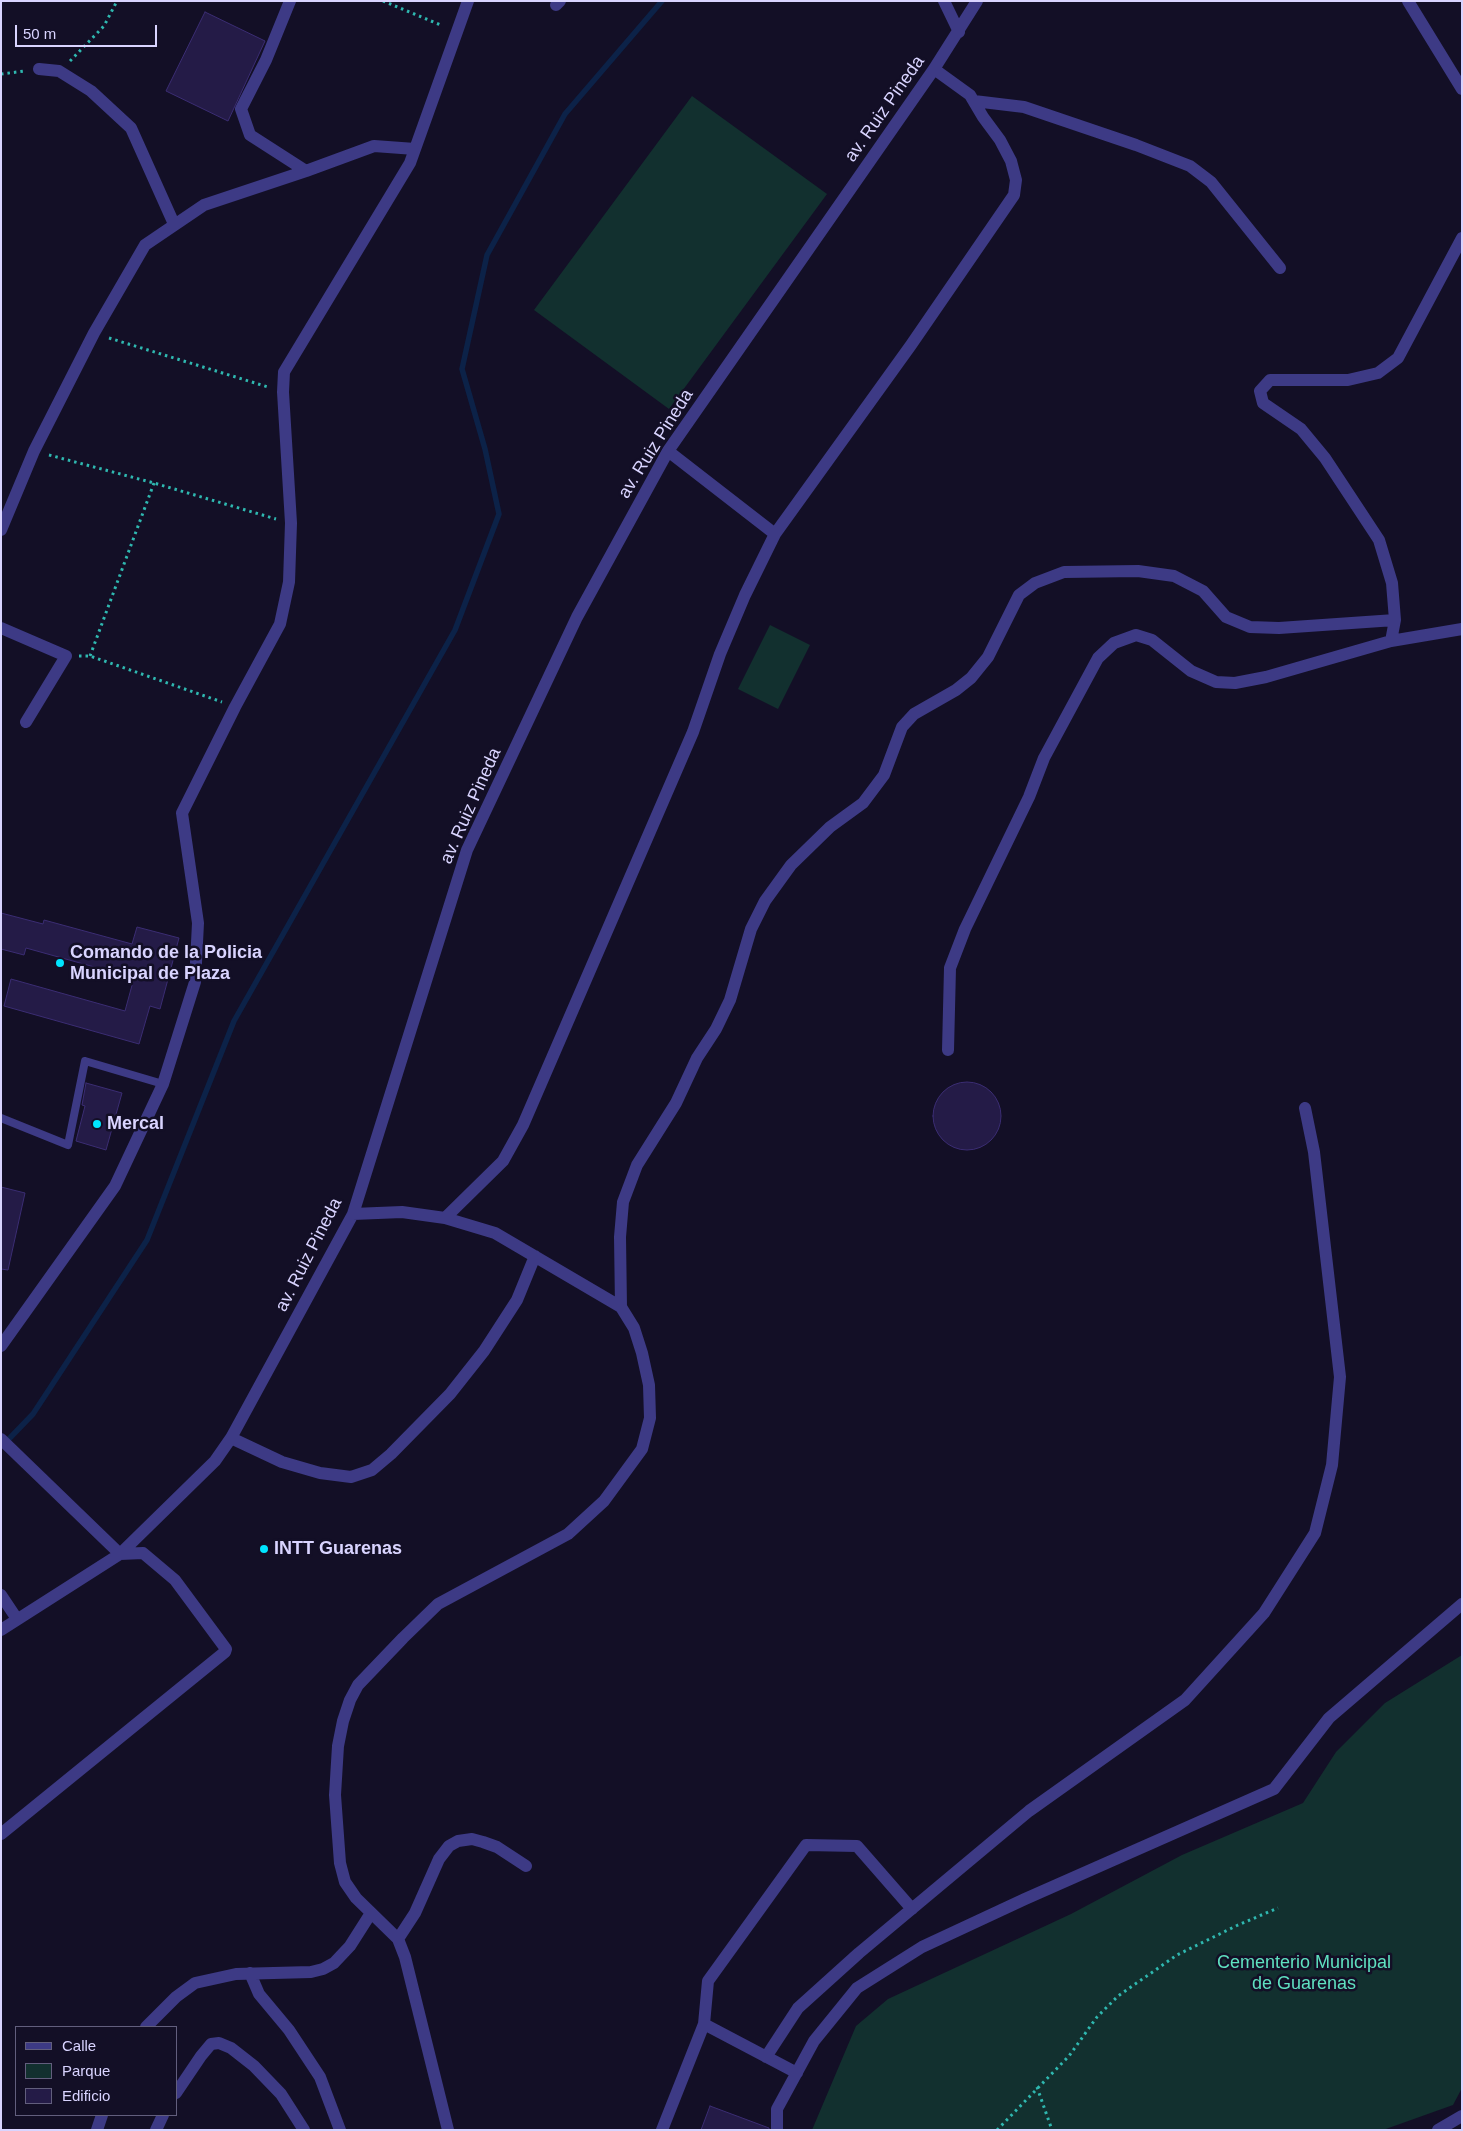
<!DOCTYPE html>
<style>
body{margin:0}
#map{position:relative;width:1463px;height:2131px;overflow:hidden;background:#130f26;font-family:Helvetica,sans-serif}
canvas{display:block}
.frame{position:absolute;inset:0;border:2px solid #d9d4ff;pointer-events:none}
.legend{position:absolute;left:15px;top:2026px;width:162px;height:90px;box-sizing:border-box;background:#130f26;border:1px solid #625e7d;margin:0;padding:6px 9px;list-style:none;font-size:15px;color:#d9d4ff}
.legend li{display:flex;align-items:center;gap:10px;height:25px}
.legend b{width:25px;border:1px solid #625e7d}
.scale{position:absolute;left:15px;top:25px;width:142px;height:22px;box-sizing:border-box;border:2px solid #d9d4ff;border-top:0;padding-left:6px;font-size:15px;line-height:18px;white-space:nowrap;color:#d9d4ff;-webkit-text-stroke:4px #130f26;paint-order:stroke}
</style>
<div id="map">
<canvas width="1463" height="2131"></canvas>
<div class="frame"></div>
<ul class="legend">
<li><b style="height:6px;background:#3d3a85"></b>Calle</li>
<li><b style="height:14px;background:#12302f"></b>Parque</li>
<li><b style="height:14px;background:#241b47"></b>Edificio</li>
</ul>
<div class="scale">50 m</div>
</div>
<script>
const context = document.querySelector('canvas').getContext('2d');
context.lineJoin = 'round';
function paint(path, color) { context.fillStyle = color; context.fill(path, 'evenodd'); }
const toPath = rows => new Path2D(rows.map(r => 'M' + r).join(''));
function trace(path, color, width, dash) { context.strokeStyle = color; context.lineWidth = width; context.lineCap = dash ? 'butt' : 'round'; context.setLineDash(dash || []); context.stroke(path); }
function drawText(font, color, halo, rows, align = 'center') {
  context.font = font + ' Helvetica,sans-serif'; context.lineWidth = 5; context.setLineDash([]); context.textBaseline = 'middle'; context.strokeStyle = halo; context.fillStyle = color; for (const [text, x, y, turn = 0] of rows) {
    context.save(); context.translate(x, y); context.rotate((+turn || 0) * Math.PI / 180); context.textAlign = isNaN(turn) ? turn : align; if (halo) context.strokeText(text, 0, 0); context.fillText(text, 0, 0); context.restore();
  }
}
paint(toPath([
 [692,96,827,194,669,409,534,310],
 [770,625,810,645,778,709,738,689],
 [1462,1655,1462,2088,1453,2105,1383,2130,812,2130,856,2026,888,1999,1071,1914,1182,1855,1303,1803,1336,1752,1385,1703]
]), '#12302f');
trace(toPath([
 [5,1443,33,1414,147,1240,234,1021,455,630,499,514,485,449,462,369,487,255,565,114,662,1]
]), '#0c2248', 5.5);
const building = toPath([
 [205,12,265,41,228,121,166,91,205,12],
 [1,913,43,924,44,920,132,944,137,927,179,938,160,1009,150,1006,139,1044,4,1006,11,979,125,1011,134,978,26,948,24,955,1,949,1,913],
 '933 1116a34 34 0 1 1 68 0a34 34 0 1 1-68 0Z',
 [86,1083,122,1093,106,1150,76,1141,85,1106,82,1105,86,1083],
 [1,1187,25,1193,8,1270,1,1269,1,1187],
 [710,2106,769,2128,769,2130,701,2130,710,2106]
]);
paint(building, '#241b47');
trace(building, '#3b2d73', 1);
trace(toPath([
 [383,1,443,26],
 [70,61,104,26,117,1],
 [1,74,25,71],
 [109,338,268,387],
 [49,455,154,483,276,519],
 [79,656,90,656,222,702],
 [90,656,154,483],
 [1037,2087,1052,2130],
 [997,2130,1069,2056,1097,2017,1118,1996,1177,1955,1238,1925,1278,1908]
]), '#2fb8b0', 3, [2.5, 4]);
trace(toPath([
 [1,1118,68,1145,85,1061,163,1084]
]), '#3d3a85', 8);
trace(toPath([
 [290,1,266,60,241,109,250,135,306,171,374,146,415,149],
 [944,1,959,32],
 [1408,1,1462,89],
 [556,5,560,1],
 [39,69,59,71,91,91,131,128,174,224],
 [974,101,1024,107,1136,145,1190,166,1211,182,1280,268],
 [668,451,775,534],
 [1,530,34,451,94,333,145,245,204,205,306,171],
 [1,628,66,656,26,722],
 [1391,641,1395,620,1392,583,1379,540,1325,458,1301,429,1263,403,1260,391,1270,380,1348,380,1378,373,1398,358,1462,238],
 [948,1050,950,968,965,929,1029,797,1044,758,1098,658,1114,643,1136,635,1152,640,1191,671,1216,682,1235,683,1266,677,1391,641,1462,629],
 [353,1214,402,1212,445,1218,495,1233,621,1307,634,1328,642,1353,649,1385,650,1418,642,1449,604,1501,568,1534,438,1604,403,1638,358,1685,350,1700,343,1721,338,1746,335,1795,340,1863,345,1882,356,1898,398,1939,405,1957,448,2130],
 [445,1218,503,1161,523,1125,693,732,720,654,745,595,775,534,911,345,1014,195,1016,180,1011,161,1000,140,983,117,970,95,934,69],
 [621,1307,620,1237,623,1202,637,1165,676,1103,697,1058,716,1029,730,1000,751,929,765,901,791,865,830,827,863,803,884,775,902,727,914,714,956,690,971,678,988,657,1019,595,1035,583,1064,572,1138,571,1174,576,1203,591,1226,617,1250,627,1279,628,1395,620],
 [1,1346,115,1186,163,1084,195,982,198,923,182,813,235,707,280,624,289,582,291,523,283,392,284,372,410,163,468,1],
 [231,1438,282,1462,320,1473,351,1477,372,1470,391,1454,450,1394,484,1351,517,1300,535,1256],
 [1,1439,120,1554,143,1553,175,1580,226,1649,225,1652,1,1834],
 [1,1595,17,1619],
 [1,1630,120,1554,215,1461,231,1438,353,1214,467,850,577,617,668,451,934,69,977,1],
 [398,1939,415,1913,439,1859,449,1846,458,1841,472,1839,483,1842,497,1847,526,1866],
 [250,1973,259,1994,289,2030,320,2077,340,2130],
 [704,2024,797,2073],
 [146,2027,176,1997,195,1983,236,1974,311,1972,323,1969,334,1963,350,1946,371,1913],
 [766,2057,798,2008,859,1953,1029,1811,1185,1700,1264,1613,1315,1533,1332,1465,1340,1377,1314,1152,1305,1108],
 [176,2093,201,2056,211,2044,219,2043,231,2048,254,2066,281,2094,304,2130],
 [97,2130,102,2115],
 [156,2130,163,2115],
 [662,2130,704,2024,708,1981,806,1845,857,1846,912,1909],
 [777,2130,777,2109,814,2041,857,1988,922,1947,1025,1899,1274,1789,1329,1718,1462,1604],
 [1438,2130,1462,2116]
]), '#3d3a85', 12);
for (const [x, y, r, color] of [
 [60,963,5,"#00e5ff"],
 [97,1124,5,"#00e5ff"],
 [264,1549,5,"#00e5ff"]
]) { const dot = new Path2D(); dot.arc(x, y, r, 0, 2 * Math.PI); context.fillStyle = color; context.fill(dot); trace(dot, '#130f26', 2); }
drawText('18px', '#d9d4ff', '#130f26', [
 ["av. Ruiz Pineda",885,109,-55],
 ["av. Ruiz Pineda",656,444,-58],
 ["av. Ruiz Pineda",471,806,-66],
 ["av. Ruiz Pineda",309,1255,-63]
]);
drawText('bold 18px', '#d9d4ff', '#130f26', [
 ["Comando de la Policia",70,953],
 ["Municipal de Plaza",70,974],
 ["Mercal",107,1124],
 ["INTT Guarenas",274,1549]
], 'left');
drawText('18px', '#5fe0c0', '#130f26', [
 ["Cementerio Municipal",1304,1963],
 ["de Guarenas",1304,1984]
]);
</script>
